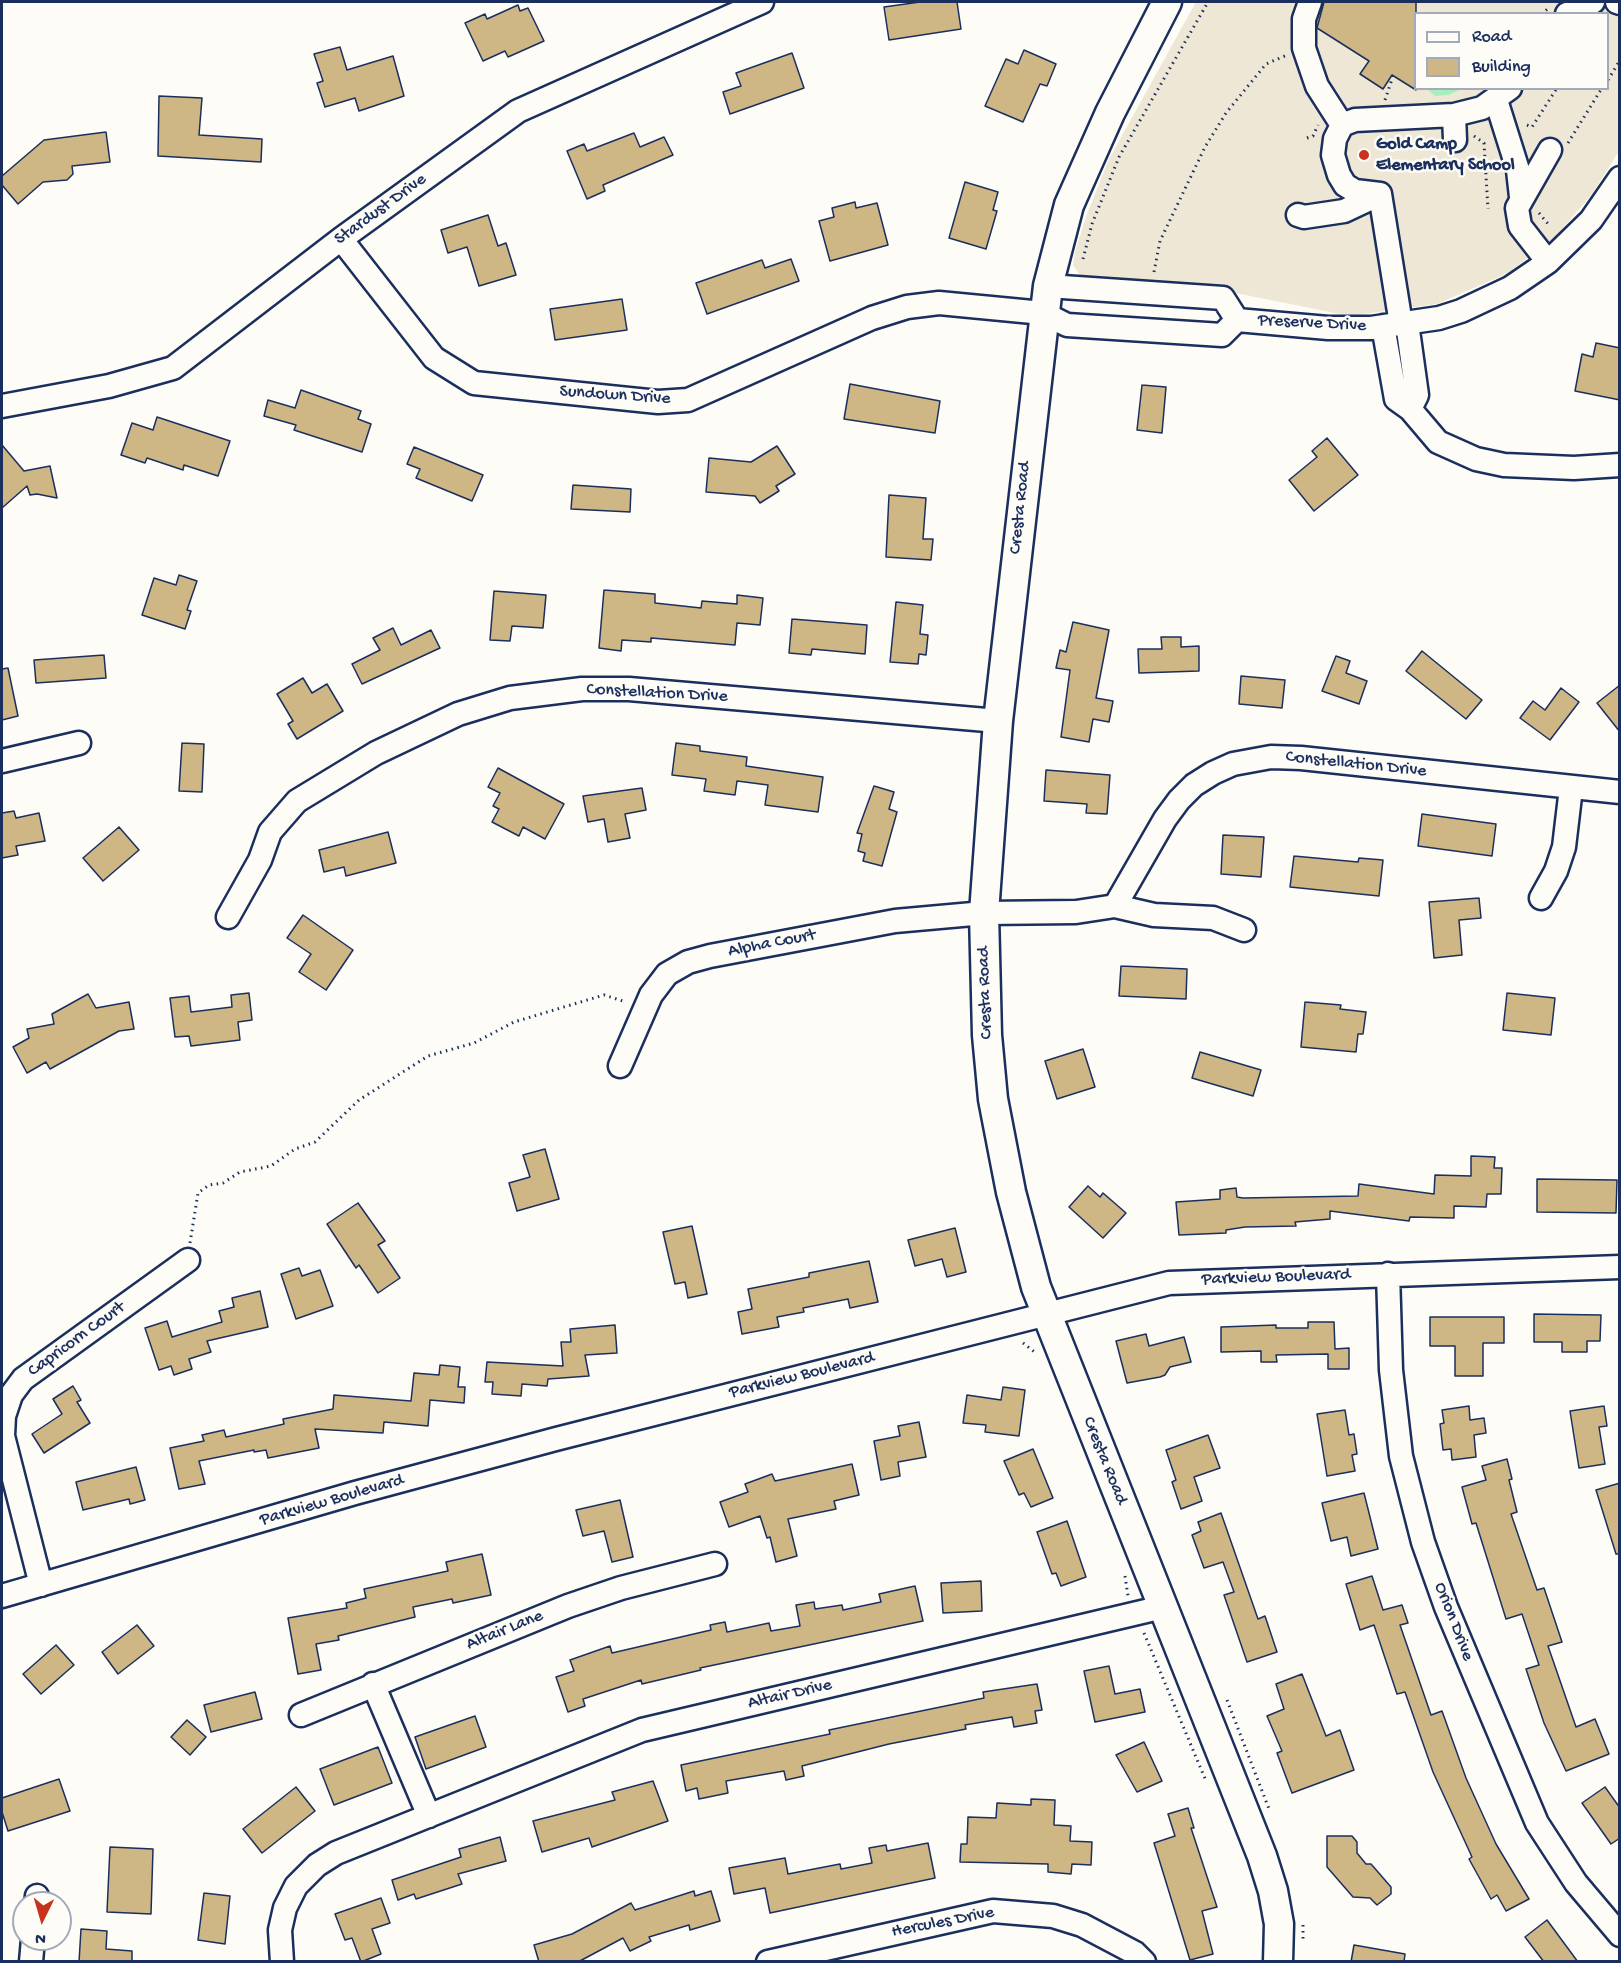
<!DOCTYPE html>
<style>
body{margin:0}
#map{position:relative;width:1621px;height:1963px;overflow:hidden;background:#fdfcf7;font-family:"Gochi Hand",sans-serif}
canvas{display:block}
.frame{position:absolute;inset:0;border:3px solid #1b2f5e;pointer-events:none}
.legend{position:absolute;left:1414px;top:12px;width:195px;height:78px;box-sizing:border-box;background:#fdfcf7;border:2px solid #a3aaba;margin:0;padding:8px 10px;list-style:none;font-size:18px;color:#1b2f5e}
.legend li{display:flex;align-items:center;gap:12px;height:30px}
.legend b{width:30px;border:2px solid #a3aaba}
.north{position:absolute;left:12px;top:1891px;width:60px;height:60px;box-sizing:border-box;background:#fdfcf7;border:2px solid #a3aaba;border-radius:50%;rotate:185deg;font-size:16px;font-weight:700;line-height:24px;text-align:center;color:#1b2f5e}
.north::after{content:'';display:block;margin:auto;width:21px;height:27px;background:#c8321e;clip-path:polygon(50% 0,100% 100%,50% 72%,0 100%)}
</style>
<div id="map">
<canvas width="1621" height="1963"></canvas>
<div class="frame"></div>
<ul class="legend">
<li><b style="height:8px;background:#fdfcf7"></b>Road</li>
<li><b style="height:16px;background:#ceb685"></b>Building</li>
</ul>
<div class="north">N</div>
</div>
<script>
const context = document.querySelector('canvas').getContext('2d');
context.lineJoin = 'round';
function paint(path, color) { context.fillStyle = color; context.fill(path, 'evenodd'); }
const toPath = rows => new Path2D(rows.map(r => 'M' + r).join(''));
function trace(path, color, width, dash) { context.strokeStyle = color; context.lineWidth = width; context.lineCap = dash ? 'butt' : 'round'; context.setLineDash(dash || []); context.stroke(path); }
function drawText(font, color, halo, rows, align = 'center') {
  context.font = font + ' "Gochi Hand",sans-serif'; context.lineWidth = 5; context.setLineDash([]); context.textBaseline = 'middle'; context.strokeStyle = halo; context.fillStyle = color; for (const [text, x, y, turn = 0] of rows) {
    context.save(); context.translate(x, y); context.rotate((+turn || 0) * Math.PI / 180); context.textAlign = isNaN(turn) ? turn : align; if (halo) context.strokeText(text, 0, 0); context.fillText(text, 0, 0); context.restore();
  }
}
paint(toPath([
 [1196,2,1619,2,1619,151,1592,194,1555,237,1508,273,1437,304,1356,315,1340,314,1205,287,1082,278,1073,265,1075,252,1087,214,1109,159],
 [1416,14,1608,14,1608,88,1416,88]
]), '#efe7d5');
paint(toPath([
 [1426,88,1462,88,1462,89,1448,95,1435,96]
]), '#a8eeba');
const building = toPath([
 [920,2,957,2,961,29,889,40,884,7,920,2],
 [1324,2,1416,2,1416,90,1392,75,1383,89,1360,74,1369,61,1317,28,1324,2],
 [518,5,520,11,528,8,544,41,508,57,505,51,483,61,465,23,485,14,487,19,518,5],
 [340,47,347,70,393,56,404,96,359,111,355,98,325,107,317,83,323,81,314,54,340,47],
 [1024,50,1056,64,1047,86,1040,84,1023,122,985,106,1006,59,1018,64,1024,50],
 [792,53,804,88,730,114,723,92,741,86,736,73,792,53],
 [159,96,202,98,199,135,262,139,261,162,158,156,159,96],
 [106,132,110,162,72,166,73,174,67,180,43,182,18,204,2,185,2,176,44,140,106,132],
 [634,133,640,147,664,137,673,155,603,185,605,191,587,199,567,151,584,144,587,151,634,133],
 [965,182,998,192,993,210,997,211,986,249,949,238,965,182],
 [855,202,856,208,877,203,888,245,830,261,819,221,834,217,832,208,855,202],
 [488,215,498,246,506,243,516,275,479,286,467,247,448,253,441,230,488,215],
 [791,259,799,281,707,314,696,283,762,260,765,268,791,259],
 [622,299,627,330,555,340,550,309,622,299],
 [1596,343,1620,348,1620,400,1575,391,1582,354,1593,357,1596,343],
 [850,384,940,401,935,433,844,419,850,384],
 [1142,385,1166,387,1162,433,1137,430,1142,385],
 [301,390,361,411,358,419,371,424,362,452,294,430,296,425,264,416,268,400,295,408,301,390],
 [157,417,230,441,218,476,184,465,183,470,147,458,145,463,121,455,132,423,153,430,157,417],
 [1327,438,1358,475,1314,511,1289,480,1317,457,1312,451,1327,438],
 [2,445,24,471,50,466,57,498,37,494,30,495,27,486,2,508,2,445],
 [777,446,795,474,776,486,779,491,760,503,755,496,706,492,709,458,751,462,777,446],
 [414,447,483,475,472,501,416,478,420,469,407,464,414,447],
 [573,485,631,489,630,512,571,509,573,485],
 [889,495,926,498,923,539,933,539,931,560,886,557,889,495],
 [179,575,197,581,187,610,191,611,185,629,142,615,154,578,176,585,179,575],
 [604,590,655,594,655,603,701,608,702,601,737,604,737,595,763,598,760,625,737,623,735,645,651,638,651,642,622,640,621,651,599,648,604,590],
 [494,591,546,595,543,628,512,626,510,641,490,640,494,591],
 [896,602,923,605,920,634,928,635,926,655,919,654,918,664,890,662,896,602],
 [792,619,867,625,865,654,812,649,811,655,789,653,792,619],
 [1073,622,1109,630,1096,698,1113,701,1109,722,1093,719,1089,742,1061,737,1070,670,1056,668,1060,650,1066,652,1073,622],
 [393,628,401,645,431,630,440,648,362,684,352,664,380,650,373,638,393,628],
 [1161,637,1181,637,1181,647,1199,646,1199,671,1139,673,1138,649,1162,649,1161,637],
 [1422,651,1482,700,1466,719,1406,671,1422,651],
 [104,655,106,678,36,683,34,660,104,655],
 [1336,656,1350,661,1346,673,1367,681,1359,704,1322,691,1336,656],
 [8,668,18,716,2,720,2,669,8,668],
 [1241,676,1285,680,1282,708,1239,704,1241,676],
 [303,678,312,693,327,684,343,711,297,739,288,724,293,721,277,694,303,678],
 [1620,685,1620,732,1597,703,1620,685],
 [1561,688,1579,702,1550,740,1520,718,1533,701,1545,710,1561,688],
 [182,743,204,744,202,792,179,791,182,743],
 [676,743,700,746,700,751,747,757,746,766,823,777,818,812,765,805,768,785,737,781,735,795,704,791,706,779,672,775,676,743],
 [498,768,564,804,545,839,523,827,519,836,492,822,499,809,493,806,500,793,488,787,498,768],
 [1046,770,1110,775,1107,814,1086,813,1087,804,1044,801,1046,770],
 [874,786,894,792,889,809,897,812,882,866,863,861,865,853,858,851,862,834,857,833,874,786],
 [642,788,646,810,625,814,630,838,608,842,604,819,588,822,583,796,642,788],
 [14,811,16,818,39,813,45,841,16,846,18,855,2,858,2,813,14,811],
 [1422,814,1496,824,1492,856,1418,846,1422,814],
 [119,827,139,850,103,881,83,858,119,827],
 [388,832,396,863,346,876,344,867,324,872,319,850,388,832],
 [1223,835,1264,837,1261,877,1221,874,1223,835],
 [1294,856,1358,862,1359,858,1383,860,1379,896,1290,887,1294,856],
 [1479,898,1481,918,1459,920,1462,955,1434,958,1429,902,1479,898],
 [303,915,353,950,326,990,299,972,311,954,287,938,303,915],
 [1121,966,1187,969,1186,999,1119,996,1121,966],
 [249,993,252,1020,238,1022,240,1040,191,1046,189,1036,175,1037,170,998,189,996,191,1012,232,1007,231,995,249,993],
 [1507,993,1555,998,1551,1035,1503,1030,1507,993],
 [88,994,96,1008,129,1002,134,1029,119,1031,50,1069,46,1062,27,1073,13,1047,29,1038,27,1029,54,1024,52,1014,88,994],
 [1305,1002,1341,1005,1340,1009,1366,1012,1363,1034,1358,1034,1356,1052,1301,1047,1305,1002],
 [1083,1049,1095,1087,1057,1099,1045,1061,1083,1049],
 [1200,1052,1261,1070,1253,1096,1192,1078,1200,1052],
 [545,1149,559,1199,517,1211,509,1183,530,1177,523,1155,545,1149],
 [1471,1156,1495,1157,1494,1168,1502,1168,1501,1194,1487,1194,1486,1207,1454,1206,1454,1218,1410,1217,1409,1221,1330,1211,1330,1219,1295,1222,1296,1226,1245,1227,1226,1230,1226,1233,1179,1235,1176,1202,1220,1199,1220,1190,1236,1188,1237,1197,1243,1198,1358,1196,1359,1184,1434,1194,1435,1175,1471,1176,1471,1156],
 [1537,1179,1617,1180,1616,1213,1537,1212,1537,1179],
 [1088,1186,1100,1197,1103,1193,1126,1213,1103,1238,1069,1207,1088,1186],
 [358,1203,385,1241,378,1245,400,1278,378,1293,359,1265,356,1268,327,1224,358,1203],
 [692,1226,707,1294,688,1298,685,1282,675,1284,663,1232,692,1226],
 [955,1228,966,1272,947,1277,942,1259,915,1266,908,1240,955,1228],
 [869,1261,878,1302,850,1308,848,1299,803,1308,804,1312,777,1317,779,1327,742,1334,738,1312,752,1309,748,1289,809,1277,809,1273,869,1261],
 [299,1268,302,1276,320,1270,333,1306,296,1319,281,1274,299,1268],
 [260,1291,268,1327,207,1341,211,1352,189,1359,192,1369,174,1375,171,1366,159,1370,145,1328,167,1321,172,1337,222,1322,219,1311,234,1307,232,1298,260,1291],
 [1534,1314,1601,1315,1600,1341,1587,1341,1587,1352,1562,1352,1562,1342,1534,1342,1534,1314],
 [1430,1317,1504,1317,1504,1343,1483,1343,1483,1376,1455,1376,1455,1346,1430,1346,1430,1317],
 [1308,1322,1334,1322,1335,1349,1349,1348,1349,1369,1328,1369,1328,1354,1276,1355,1277,1362,1261,1362,1261,1351,1221,1352,1221,1327,1276,1325,1276,1328,1308,1328,1308,1322],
 [615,1325,617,1353,585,1355,589,1376,548,1379,547,1386,522,1384,521,1396,492,1394,493,1382,485,1382,487,1362,563,1366,561,1342,571,1342,570,1329,615,1325],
 [1146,1334,1149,1346,1184,1337,1191,1362,1170,1367,1165,1375,1160,1377,1127,1383,1116,1341,1146,1334],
 [440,1365,460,1367,458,1387,465,1387,464,1403,430,1400,428,1426,384,1422,383,1433,315,1429,319,1448,268,1458,266,1450,254,1452,254,1450,199,1461,205,1484,179,1489,170,1448,204,1441,202,1435,224,1430,226,1437,284,1424,283,1419,333,1409,334,1395,411,1401,414,1373,439,1375,440,1365],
 [73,1386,81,1400,77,1402,90,1423,44,1453,32,1434,62,1414,53,1399,73,1386],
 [1003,1387,1025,1390,1019,1436,985,1432,986,1425,963,1423,967,1395,1001,1400,1003,1387],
 [1469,1406,1470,1420,1484,1418,1486,1433,1474,1435,1476,1457,1452,1460,1451,1449,1443,1450,1440,1424,1444,1423,1442,1410,1469,1406],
 [1604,1406,1607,1426,1599,1427,1605,1464,1579,1468,1570,1411,1604,1406],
 [1345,1410,1349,1435,1354,1434,1357,1454,1352,1455,1355,1471,1327,1476,1317,1414,1345,1410],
 [919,1422,926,1457,898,1462,900,1476,881,1480,874,1441,900,1436,898,1426,919,1422],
 [1208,1435,1220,1468,1194,1477,1202,1501,1181,1509,1172,1482,1176,1480,1166,1450,1208,1435],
 [1033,1449,1053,1498,1031,1507,1024,1493,1019,1495,1004,1461,1033,1449],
 [1507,1459,1512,1479,1509,1480,1517,1512,1511,1514,1537,1590,1544,1588,1562,1642,1548,1646,1576,1727,1595,1719,1609,1754,1566,1771,1544,1723,1526,1669,1539,1665,1522,1614,1506,1619,1476,1523,1472,1524,1462,1487,1486,1480,1482,1466,1507,1459],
 [852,1464,859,1495,834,1501,836,1509,788,1519,797,1556,776,1562,770,1537,767,1538,760,1516,729,1527,720,1502,748,1492,745,1484,772,1474,775,1481,852,1464],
 [136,1467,145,1500,130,1504,129,1499,83,1510,76,1482,136,1467],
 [1620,1483,1620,1554,1616,1554,1596,1490,1620,1483],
 [1364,1493,1378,1549,1351,1556,1347,1537,1331,1541,1322,1503,1364,1493],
 [620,1500,633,1557,612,1562,604,1531,583,1536,576,1510,620,1500],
 [1221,1513,1258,1619,1265,1616,1277,1652,1247,1662,1224,1595,1234,1592,1223,1562,1204,1568,1192,1535,1201,1531,1198,1522,1221,1513],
 [1067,1521,1086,1577,1061,1586,1056,1573,1052,1574,1037,1532,1067,1521],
 [482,1554,491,1595,453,1603,452,1599,413,1607,415,1617,338,1636,339,1640,316,1644,321,1670,298,1674,288,1618,347,1608,346,1603,366,1598,364,1589,448,1571,446,1562,482,1554],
 [1372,1576,1383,1610,1402,1605,1408,1623,1400,1625,1431,1715,1442,1711,1466,1778,1496,1844,1529,1899,1506,1911,1497,1895,1491,1899,1469,1859,1472,1857,1433,1772,1405,1692,1397,1694,1374,1625,1360,1630,1346,1584,1372,1576],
 [981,1581,982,1611,943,1613,941,1583,981,1581],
 [915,1586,923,1621,700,1668,701,1670,642,1684,641,1680,583,1699,585,1706,568,1712,556,1677,574,1671,570,1660,610,1646,612,1653,711,1630,710,1625,725,1622,727,1632,769,1623,771,1631,800,1626,796,1605,814,1602,815,1609,842,1605,843,1610,881,1602,879,1594,915,1586],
 [137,1625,154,1646,118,1674,102,1652,137,1625],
 [56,1645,74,1665,41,1694,23,1674,56,1645],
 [1109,1666,1115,1694,1140,1689,1145,1712,1095,1722,1084,1671,1109,1666],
 [1302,1674,1326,1736,1340,1730,1354,1770,1292,1793,1277,1753,1282,1751,1267,1716,1284,1709,1276,1684,1302,1674],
 [1037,1684,1042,1710,1035,1711,1037,1723,1014,1727,1012,1717,965,1725,966,1729,889,1744,802,1766,804,1776,786,1780,784,1771,726,1781,728,1793,699,1799,697,1788,686,1791,681,1765,830,1734,829,1730,984,1698,983,1692,1037,1684],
 [255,1692,262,1719,211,1732,204,1705,255,1692],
 [475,1716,486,1747,426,1769,415,1737,475,1716],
 [187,1720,206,1737,190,1755,171,1737,187,1720],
 [1144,1742,1162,1781,1137,1792,1116,1755,1144,1742],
 [378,1747,392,1783,334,1805,320,1769,378,1747],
 [59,1779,70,1811,8,1831,2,1812,2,1798,59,1779],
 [653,1781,668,1821,592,1847,589,1838,542,1852,533,1821,615,1800,612,1792,653,1781],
 [296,1787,315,1811,262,1853,243,1829,296,1787],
 [1605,1787,1620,1808,1620,1838,1611,1844,1582,1803,1605,1787],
 [1031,1799,1055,1800,1054,1825,1071,1826,1070,1841,1092,1842,1091,1865,1072,1864,1071,1874,1048,1872,1048,1864,960,1862,961,1844,967,1844,968,1817,996,1818,997,1803,1031,1805,1031,1799],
 [1188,1808,1194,1828,1191,1828,1217,1907,1202,1911,1213,1954,1190,1960,1154,1843,1175,1836,1168,1814,1188,1808],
 [1327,1836,1352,1836,1357,1842,1357,1853,1366,1864,1371,1864,1391,1887,1391,1894,1377,1905,1370,1898,1353,1897,1327,1867,1327,1836],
 [500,1837,506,1861,458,1874,462,1884,416,1899,414,1894,398,1900,392,1880,461,1857,459,1849,500,1837],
 [928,1843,935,1878,770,1913,765,1888,734,1894,729,1868,785,1858,788,1874,840,1864,841,1869,872,1863,869,1848,886,1845,887,1851,928,1843],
 [110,1847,153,1849,151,1914,107,1912,110,1847],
 [694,1891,695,1896,711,1891,720,1921,690,1930,689,1925,649,1937,651,1941,630,1951,623,1938,578,1962,539,1962,534,1945,572,1934,631,1903,635,1910,694,1891],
 [204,1893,230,1896,225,1944,198,1940,204,1893],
 [381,1898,390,1923,372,1929,381,1954,361,1962,352,1938,345,1940,335,1914,381,1898],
 [1547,1920,1578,1962,1544,1962,1525,1937,1547,1920],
 [81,1929,107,1931,106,1949,132,1951,132,1962,79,1962,81,1929],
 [1354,1945,1405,1954,1404,1962,1351,1962,1354,1945]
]);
paint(building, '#ceb685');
trace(building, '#1b2f5e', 1.5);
const minor = toPath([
 [1310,2,1304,19,1304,48,1317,86,1342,125],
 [1617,2,1620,3],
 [1567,14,1593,2],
 [1496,100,1518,170,1521,197],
 [1454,115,1455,140],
 [1380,194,1355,191,1345,185,1339,175,1333,155,1335,139,1342,125,1355,120,1454,115,1482,108,1510,88],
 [1380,194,1401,324],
 [1298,215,1304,217,1344,211,1380,194],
 [341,239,434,358,474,383,658,402,688,400,872,318,907,307,939,303,1043,313,1067,325,1222,335,1237,320],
 [1548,262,1520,226,1517,208,1550,150],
 [1048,286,1223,298,1237,320],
 [1237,320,1328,328,1371,328,1439,318,1461,311,1510,288,1548,262,1591,220,1620,178],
 [1407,323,1417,395,1410,409],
 [1383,326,1396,399,1410,409,1438,442,1476,459,1504,465,1574,468,1620,465],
 [2,406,109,386,173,368,341,239,518,111,762,2],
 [2,761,79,743],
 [1541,898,1556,871,1564,847,1571,788],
 [1115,906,1165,819,1179,800,1194,785,1213,773,1233,764,1271,757,1301,758,1620,792],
 [228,917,260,860,270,832,297,801,376,753,458,714,510,698,582,689,629,689,998,721],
 [620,1066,651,995,667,974,688,962,710,956,895,921,984,913,1076,912,1115,906,1154,915,1213,918,1244,930],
 [1388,1274,1391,1370,1401,1456,1423,1542,1446,1607,1537,1823,1576,1883,1620,1935],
 [41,1585,3,1436,4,1416,11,1395,23,1379,188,1260],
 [2,1596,355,1493,556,1439,1169,1283,1620,1267],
 [373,1684,429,1816],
 [301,1715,568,1606,621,1588,715,1564],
 [36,1903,37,1896],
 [31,1962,33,1939],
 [282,1962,280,1930,285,1908,296,1886,317,1865,336,1853,642,1730,1163,1607],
 [768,1962,993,1911,1053,1916,1082,1925,1135,1953,1144,1962]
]);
const major = toPath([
 [1167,2,1110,113,1069,205,1048,286,998,721,984,913,987,1035,993,1099,1011,1192,1036,1287,1262,1856,1273,1891,1279,1924,1278,1962]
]);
trace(minor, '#1b2f5e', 27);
trace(major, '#1b2f5e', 33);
trace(toPath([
 [1541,14,1549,8],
 [1608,80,1620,60],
 [1385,100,1392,79],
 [1527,125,1532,127,1557,88],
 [1474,136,1484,143,1488,209],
 [1307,138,1313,136,1318,125],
 [1568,143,1602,88],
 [1539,213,1549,225],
 [1083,259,1092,224,1119,157,1208,2],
 [1154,272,1160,241,1205,147,1226,113,1266,64,1287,55],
 [190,1243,198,1193,209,1185,223,1183,240,1172,271,1166,295,1149,315,1142,359,1100,428,1056,474,1043,514,1022,604,995,626,1002],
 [1023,1343,1036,1353],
 [1125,1576,1128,1596],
 [1144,1633,1206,1781],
 [1227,1700,1269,1809],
 [1303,1925,1303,1939]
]), '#1b2f5e', 3, [1.5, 4.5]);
trace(minor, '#fdfcf7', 22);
trace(major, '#fdfcf7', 28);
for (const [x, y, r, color] of [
 [1364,155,6,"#c8321e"]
]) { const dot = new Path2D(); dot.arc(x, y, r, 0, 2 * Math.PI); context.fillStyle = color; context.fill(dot); trace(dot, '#fdfcf7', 2); }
drawText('bold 18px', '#1b2f5e', '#fdfcf7', [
 ["Gold Camp",1376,145],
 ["Elementary School",1376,166]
], 'left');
drawText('18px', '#1b2f5e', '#fdfcf7', [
 ["Stardust Drive",381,210,-36],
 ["Preserve Drive",1312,324,3],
 ["Sundown Drive",615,396,4],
 ["Cresta Road",1021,508,-84],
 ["Constellation Drive",657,694,3],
 ["Constellation Drive",1356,765,6],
 ["Alpha Court",772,944,-11],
 ["Cresta Road",986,993,-92],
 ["Parkview Boulevard",1276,1278,-2],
 ["Capricorn Court",77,1340,-36],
 ["Parkview Boulevard",802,1376,-14],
 ["Cresta Road",1104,1461,68],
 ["Parkview Boulevard",332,1501,-16],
 ["Orion Drive",1453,1622,69],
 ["Altair Lane",505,1631,-22],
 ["Altair Drive",790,1695,-13],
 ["Hercules Drive",943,1923,-11]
]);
</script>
